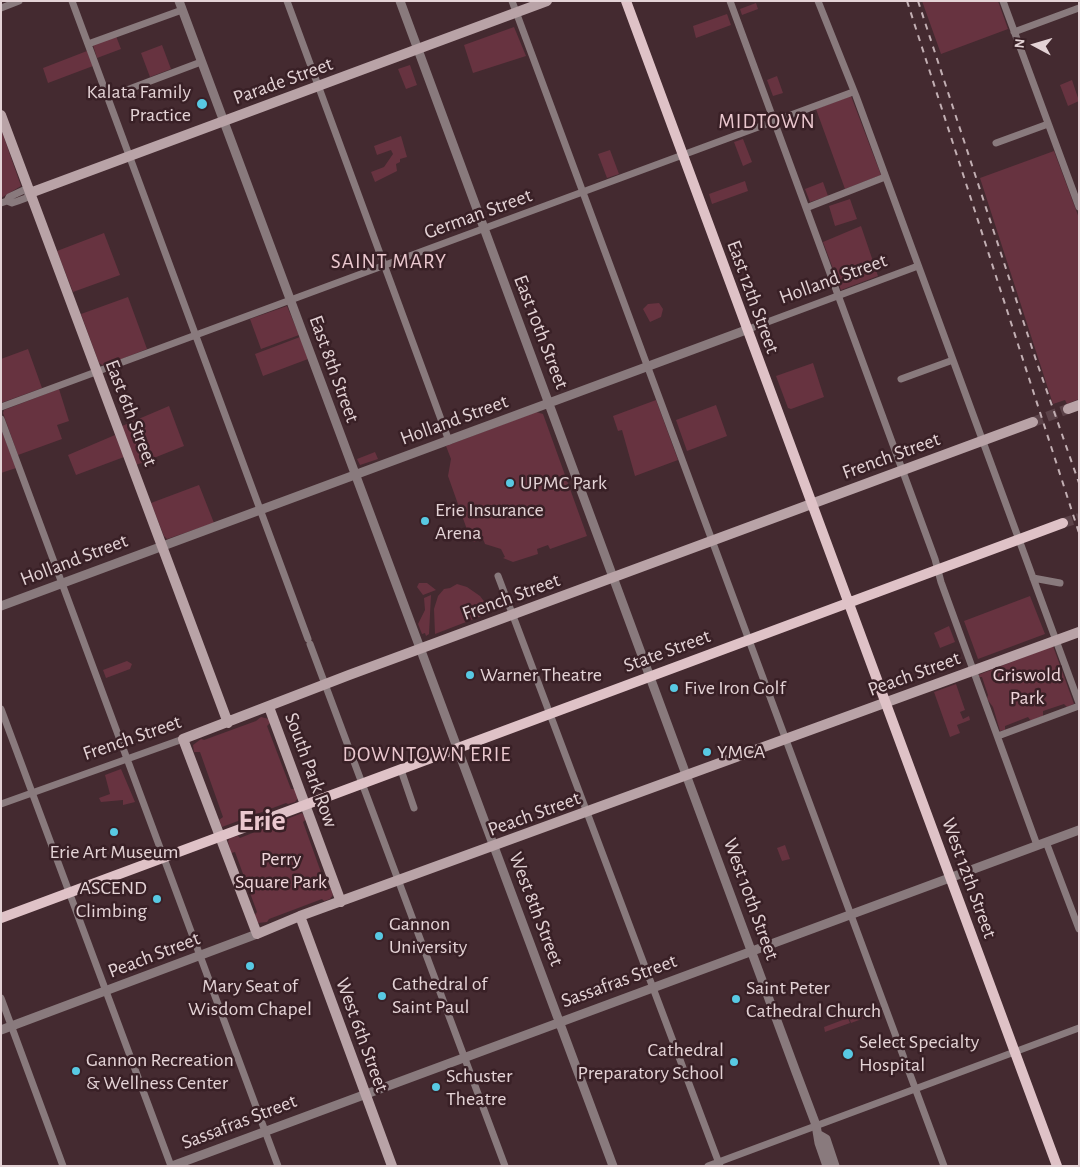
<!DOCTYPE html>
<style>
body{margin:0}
#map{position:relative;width:1080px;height:1167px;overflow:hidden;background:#442a30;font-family:"Alegreya Sans",sans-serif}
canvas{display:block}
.frame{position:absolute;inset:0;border:2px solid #e4d3d6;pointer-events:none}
.north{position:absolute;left:1010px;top:20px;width:50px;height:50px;-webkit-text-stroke:4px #392026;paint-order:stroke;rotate:276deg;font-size:14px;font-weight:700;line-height:20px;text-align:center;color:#e4d3d6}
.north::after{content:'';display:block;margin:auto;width:18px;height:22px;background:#e4d3d6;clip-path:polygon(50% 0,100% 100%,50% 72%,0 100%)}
</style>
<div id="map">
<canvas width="1080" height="1167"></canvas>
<div class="frame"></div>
<div class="north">N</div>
</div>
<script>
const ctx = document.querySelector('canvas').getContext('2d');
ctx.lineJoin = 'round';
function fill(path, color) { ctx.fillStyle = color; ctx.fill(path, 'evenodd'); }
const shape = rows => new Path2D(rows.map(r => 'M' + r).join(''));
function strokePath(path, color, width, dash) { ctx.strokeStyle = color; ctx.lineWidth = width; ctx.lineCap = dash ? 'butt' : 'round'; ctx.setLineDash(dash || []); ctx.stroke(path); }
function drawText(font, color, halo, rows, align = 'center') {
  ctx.font = font + ' "Alegreya Sans",sans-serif'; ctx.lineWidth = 5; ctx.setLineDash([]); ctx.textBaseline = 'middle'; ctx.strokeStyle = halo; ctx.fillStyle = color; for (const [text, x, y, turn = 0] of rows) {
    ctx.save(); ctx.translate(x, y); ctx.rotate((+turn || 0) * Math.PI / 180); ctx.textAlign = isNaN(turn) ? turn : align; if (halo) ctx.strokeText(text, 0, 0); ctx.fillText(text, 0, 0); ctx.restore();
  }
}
fill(shape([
 [922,1,998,1,1008,29,941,54],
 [756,3,758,9,742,15,740,9],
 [727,14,731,25,696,38,693,26],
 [514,27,526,56,473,73,464,45],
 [116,36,121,49,97,58,93,45],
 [162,45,171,69,150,77,141,53],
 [87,51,93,66,48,83,43,68],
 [410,65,417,85,406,89,398,69],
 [777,76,783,93,773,96,767,80],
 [1072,80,1079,101,1068,106,1060,85],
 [851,96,881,175,845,189,816,109],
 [1,129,21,186,1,198],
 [401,136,407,157,400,159,400,162,396,164,397,171,375,182,371,172,384,167,393,154,391,150,377,155,374,146],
 [743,139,752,162,743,166,734,142],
 [610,150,619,174,607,178,598,154],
 [1054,151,1079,218,1079,399,1067,404,1065,400,1053,404,980,178],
 [745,181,748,191,712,204,709,194],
 [823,182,828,196,810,202,805,189],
 [850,199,857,219,835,226,829,206],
 [861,226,878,276,841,290,823,242],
 [104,233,120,275,73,292,57,251],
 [128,297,147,349,104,366,99,363,81,314],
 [659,303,663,309,661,317,650,322,643,309,648,304],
 [287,306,299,335,261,349,250,319],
 [300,337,308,359,263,376,255,354],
 [28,349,42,388,1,403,1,359],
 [813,363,824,397,791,409,788,408,776,376],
 [59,389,69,421,57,425,62,439,18,455,3,413,4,410],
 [656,400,678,460,635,476,622,430,618,431,613,416],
 [716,405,727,436,687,451,676,420],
 [169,406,184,446,136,465,122,426],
 [536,412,543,414,587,536,550,549,548,545,537,549,538,554,513,562,503,558,505,557,501,549,485,544,483,539,474,542,472,537,470,538,448,476,451,459,446,446],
 [1,429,16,468,1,473],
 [115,435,124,457,76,475,68,455],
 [375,452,378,459,360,465,357,459],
 [199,485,214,523,167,539,164,536,151,503],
 [419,583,427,583,436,590,423,595,417,587],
 [457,584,467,587,480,596,492,612,435,634,434,609,438,596,444,589,450,588],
 [431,595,429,634,426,636,425,633,422,634,418,624,425,610,424,598],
 [1030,596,1045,634,978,659,964,621],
 [949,626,955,642,940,648,934,633],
 [1053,646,1074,704,1067,707,1064,704,1043,711,1043,716,1031,721,1028,717,1005,726,1005,730,1000,731,993,707,987,699,988,695,982,677,979,677,978,675],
 [127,661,132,664,130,669,106,678,103,670],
 [956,684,965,710,960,712,963,719,969,716,970,720,957,725,960,733,950,737,934,692],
 [261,717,269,719,270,723,267,726,291,789,295,789,298,798,295,802,288,804,286,803,222,827,219,820,223,817,200,752,194,752,193,745,201,739,204,740,256,721],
 [121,769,135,802,123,805,123,800,101,802,99,798,110,794,105,775],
 [302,813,306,819,303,822,327,889,331,889,333,895,330,899,324,901,322,899,269,919,267,922,258,923,254,916,257,912,235,852,231,853,228,841,230,838,238,836,240,838],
 [785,845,790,859,782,861,777,848],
 [866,1008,870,1016,851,1023,848,1015],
 [848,1018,850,1023,825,1032,824,1027]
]), '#673340');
strokePath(shape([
 [1033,422,1068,409]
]), '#5c4349', 10, [10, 5]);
strokePath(shape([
 [1063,523,1079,518]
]), '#5c4349', 10, [10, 5]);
strokePath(shape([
 [72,1,308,639],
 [287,1,449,441],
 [512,1,944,1166],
 [730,1,935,559,941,582,1037,845],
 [818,1,856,96,1079,703],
 [1003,1,1079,207],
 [1,8,19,1],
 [1014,32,1079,8],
 [88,44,182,10],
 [108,97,201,62],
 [996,143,1048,124],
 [1,203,7,201,9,197,24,190,30,193,26,198,18,201,12,203,7,201],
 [806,208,885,177],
 [746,330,918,266],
 [901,379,953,360],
 [1,407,853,92],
 [1,419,278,1166],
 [498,576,720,1166],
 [1033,578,1060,583],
 [310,644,505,1166],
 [1,709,171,1166],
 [998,736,1079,706],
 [401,770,414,808],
 [1,804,183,739],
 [1046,842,1079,929],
 [1,998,63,1166],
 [708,1166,1079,1028]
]), '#897a7d', 7);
strokePath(shape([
 [179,1,613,1166],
 [400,1,796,1072,816,1125,819,1143,827,1166],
 [1,606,746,330],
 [1,1030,257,934],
 [819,1135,826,1139,835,1166],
 [172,1166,1079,830]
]), '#897a7d', 9);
strokePath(shape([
 [1,115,228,723],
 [30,193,547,1],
 [1068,409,1079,405],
 [1033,422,349,675,183,739,257,934,300,916,1079,632],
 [269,707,341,902],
 [300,916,392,1166]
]), '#b9a3a7', 10);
strokePath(shape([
 [626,1,1057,1166],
 [1,918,1063,523]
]), '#dfc2c7', 10);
strokePath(shape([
 [907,1,1079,533],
 [918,1,1036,360,1079,483]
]), '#c2afb3', 2, [6, 6]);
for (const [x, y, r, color] of [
 [202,104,6,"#58c9e3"],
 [510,483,5,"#58c9e3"],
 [425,521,5,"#58c9e3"],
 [470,675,5,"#58c9e3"],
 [674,688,5,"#58c9e3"],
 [707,752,5,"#58c9e3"],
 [114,832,5,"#58c9e3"],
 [157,899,5,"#58c9e3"],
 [379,936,5,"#58c9e3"],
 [250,966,5,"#58c9e3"],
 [382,996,5,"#58c9e3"],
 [736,999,5,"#58c9e3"],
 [848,1054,6,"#58c9e3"],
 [734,1062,5,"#58c9e3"],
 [76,1071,5,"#58c9e3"],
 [436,1087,5,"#58c9e3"]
]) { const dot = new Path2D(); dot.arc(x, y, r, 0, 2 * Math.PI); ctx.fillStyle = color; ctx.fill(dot); strokePath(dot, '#392026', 2); }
drawText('20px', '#e4d3d6', '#392026', [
 ["Parade Street",283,81,-20],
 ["German Street",478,214,-20],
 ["Holland Street",833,279,-20],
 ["East 12th Street",753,297,70],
 ["East 10th Street",541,332,69],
 ["East 8th Street",334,369,70],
 ["East 6th Street",131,413,69],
 ["Holland Street",454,420,-20],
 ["French Street",891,456,-20],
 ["Holland Street",74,560,-21],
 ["French Street",511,597,-20],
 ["State Street",667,651,-20],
 ["Peach Street",914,674,-20],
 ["French Street",132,738,-19],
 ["South Park Row",311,770,70],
 ["Peach Street",534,814,-20],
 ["West 12th Street",969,878,70],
 ["West 10th Street",751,899,70],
 ["West 8th Street",536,909,69],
 ["Peach Street",154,955,-21],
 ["Sassafras Street",619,981,-20],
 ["West 6th Street",362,1035,70],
 ["Sassafras Street",239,1122,-21]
]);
drawText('20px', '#e4d3d6', '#392026', [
 ["Kalata Family",191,92,"right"],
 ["Practice",191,115,"right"],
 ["UPMC Park",520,483],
 ["Erie Insurance",435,510],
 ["Arena",435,533],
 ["Warner Theatre",480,675],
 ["Five Iron Golf",684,688],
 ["YMCA",717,752],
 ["Erie Art Museum",114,852,"center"],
 ["ASCEND",147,888,"right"],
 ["Climbing",147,911,"right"],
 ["Gannon",389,924],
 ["University",389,947],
 ["Cathedral of",392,984],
 ["Saint Paul",392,1007],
 ["Mary Seat of",250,986,"center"],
 ["Wisdom Chapel",250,1009,"center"],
 ["Saint Peter",746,988],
 ["Cathedral Church",746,1011],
 ["Select Specialty",859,1042],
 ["Hospital",859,1065],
 ["Cathedral",724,1050,"right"],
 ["Preparatory School",724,1073,"right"],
 ["Gannon Recreation",86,1060],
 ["& Wellness Center",86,1083],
 ["Schuster",446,1076],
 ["Theatre",446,1099]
], 'left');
drawText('20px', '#efd6db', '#392026', [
 ["Griswold",1027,675],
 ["Park",1027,698],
 ["Perry",281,859],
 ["Square Park",281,882]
]);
ctx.letterSpacing = '1px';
drawText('21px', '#ebc8cf', '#392026', [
 ["MIDTOWN",767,122],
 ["SAINT MARY",389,262],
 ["DOWNTOWN ERIE",427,755]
]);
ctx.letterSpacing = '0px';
drawText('bold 30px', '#ebc8cf', '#392026', [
 ["Erie",262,821]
]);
</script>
